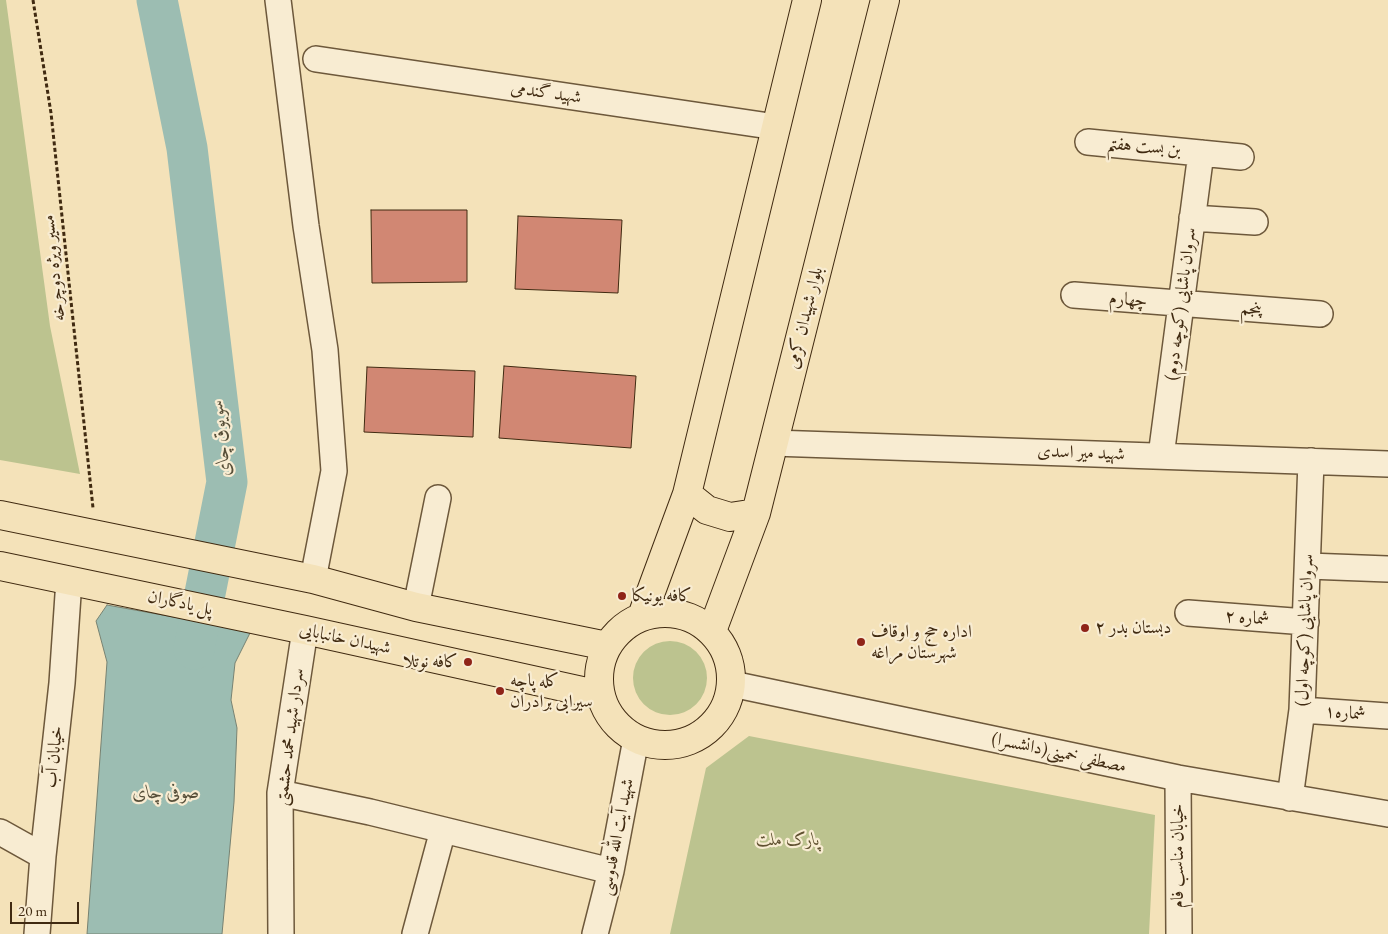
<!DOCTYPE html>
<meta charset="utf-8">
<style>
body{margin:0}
#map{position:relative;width:1388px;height:934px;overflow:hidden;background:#f4e2b9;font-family:"EB Garamond",serif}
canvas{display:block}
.scale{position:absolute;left:10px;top:902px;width:69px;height:22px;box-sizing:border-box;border:2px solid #402a11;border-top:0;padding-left:6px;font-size:15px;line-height:18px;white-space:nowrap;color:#402a11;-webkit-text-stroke:4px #f8ecd2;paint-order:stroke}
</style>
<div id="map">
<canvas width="1388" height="934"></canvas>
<div class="scale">20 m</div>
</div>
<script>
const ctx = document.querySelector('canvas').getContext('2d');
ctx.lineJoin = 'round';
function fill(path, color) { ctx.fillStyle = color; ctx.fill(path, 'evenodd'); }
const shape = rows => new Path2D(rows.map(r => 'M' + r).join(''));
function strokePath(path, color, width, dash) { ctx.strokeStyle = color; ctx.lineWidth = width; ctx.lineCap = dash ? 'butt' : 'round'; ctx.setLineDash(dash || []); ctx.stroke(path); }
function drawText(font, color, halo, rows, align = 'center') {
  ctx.font = font + ' "EB Garamond",Amiri,serif'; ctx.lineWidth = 4.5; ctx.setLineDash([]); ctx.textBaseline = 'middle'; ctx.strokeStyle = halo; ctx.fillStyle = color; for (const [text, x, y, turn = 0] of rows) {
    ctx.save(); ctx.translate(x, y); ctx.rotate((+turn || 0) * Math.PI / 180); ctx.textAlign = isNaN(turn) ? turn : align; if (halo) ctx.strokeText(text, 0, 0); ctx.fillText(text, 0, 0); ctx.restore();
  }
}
fill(shape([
 [0,0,6,0,50,326,80,474,0,460],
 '633 678a37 37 0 1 1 74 0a37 37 0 1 1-74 0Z',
 [749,736,1155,815,1149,934,670,934,706,768]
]), '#bcc38f');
const water = shape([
 [107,605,251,631,235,663,231,700,237,728,234,802,222,934,87,934,107,662,96,621,107,605]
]);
fill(water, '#9cbdb2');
strokePath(water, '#778272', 1);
strokePath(shape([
 [157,0,187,148,227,482,194,649]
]), '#9cbdb2', 41);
const building = shape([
 [371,210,467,210,467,282,372,283,371,210],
 [518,216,622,220,618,293,515,289,518,216],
 [504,366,636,376,631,448,499,438,504,366],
 [367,367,475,371,473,437,364,432,367,367]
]);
fill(building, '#d18773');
strokePath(building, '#402a11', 1);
const minor = shape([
 [278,0,306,226,325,350,334,471,313,579],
 [316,59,776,127],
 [1088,142,1241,157],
 [1192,218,1255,222],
 [1074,295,1320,314],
 [773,443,1388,464],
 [1161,456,1201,153],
 [1308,566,1388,569],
 [416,607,438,498],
 [1188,613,1306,622],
 [732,684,1178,778,1388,814],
 [1302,710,1388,716],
 [1178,778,1179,934],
 [280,793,370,812,611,871],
 [1290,798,1302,710,1311,461],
 [0,832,43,856],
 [37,934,43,856,62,683,69,580],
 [281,934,280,793,305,630],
 [415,934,443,830],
 [595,934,611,871,636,739]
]);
const major = shape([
 [687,494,707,510,730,517,756,513],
 [0,515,313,579,416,607,607,646],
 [0,566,305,630,600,695],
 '599 679a66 66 0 1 1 132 0a66 66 0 1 1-132 0Z',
 [642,616,687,494,807,0],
 [712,631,756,513,885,0]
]);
strokePath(minor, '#6d583b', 28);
strokePath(major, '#402a11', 30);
strokePath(shape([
 [33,0,51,113,93,508]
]), '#402a11', 3, [4, 2.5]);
strokePath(minor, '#f8ecd2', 25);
strokePath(major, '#f4e2b9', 28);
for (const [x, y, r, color] of [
 [622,596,5,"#8f2418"],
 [1085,628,5,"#8f2418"],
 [861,642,5,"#8f2418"],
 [468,662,5,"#8f2418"],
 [500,691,5,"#8f2418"]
]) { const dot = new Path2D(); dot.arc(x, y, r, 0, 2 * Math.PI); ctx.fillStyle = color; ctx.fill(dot); strokePath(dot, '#f8ecd2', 2); }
drawText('18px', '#402a11', '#f8ecd2', [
 ["شهید گندمی",546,93,8],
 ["بن بست هفتم",1144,147,5],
 ["مسیر ویژه دوچرخه",54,268,-96],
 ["چهارم",1128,300,5],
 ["سروان پاشایی (کوچه دوم)",1181,304,-83],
 ["پنجم",1251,309,4],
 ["بلوار شهیدان کرمی",805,318,-76],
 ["شهید میر اسدی",1081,453,2],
 ["پل یادگاران",180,603,12],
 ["شماره ۲",1247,618,4],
 ["سروان پاشایی (کوچه اول)",1305,630,-88],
 ["شهیدان خانبابایی",345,639,12],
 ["شماره۱",1345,713,4],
 ["سردار شهید محمد حشمتی",290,737,-83],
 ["(دانشسرا)مصطفی خمینی",1059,753,12],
 ["خیابان آب",54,757,-84],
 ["شهید آیت الله قدوسی",617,837,-79],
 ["خیابان مناسب فام",1178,856,-90]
]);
drawText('18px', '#402a11', '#f8ecd2', [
 ["کافه یونیکا",632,596],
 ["دبستان بدر ۲",1095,628],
 ["اداره حج و اوقاف",871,632],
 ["شهرستان مراغه",871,653],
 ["کافه نوتلا",458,662,"right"],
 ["کله پاچه",510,681],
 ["سیرابی برادران",510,702]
], 'left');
drawText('italic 18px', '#5f5030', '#f8ecd2', [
 ["پارک ملت",788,840]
]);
drawText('italic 19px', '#574f39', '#f8ecd2', [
 ["سویوق چای",221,438,-96],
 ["صوفی چای",166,793]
]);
</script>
